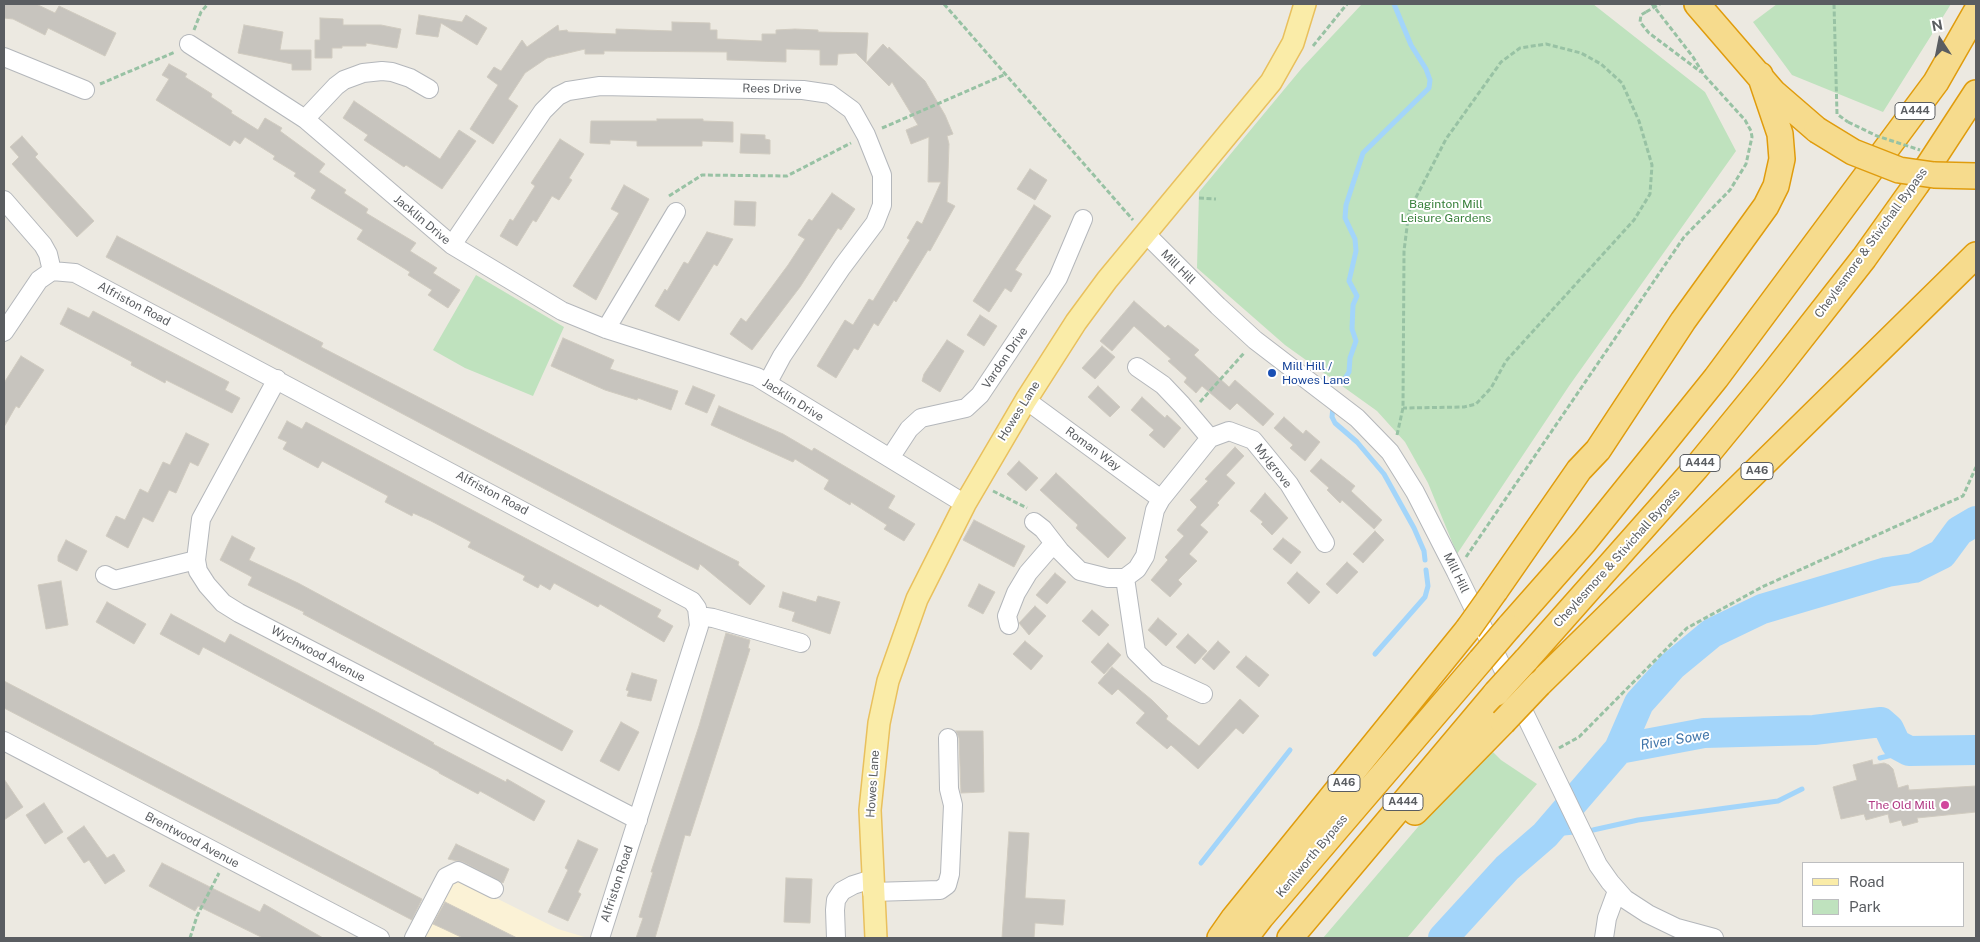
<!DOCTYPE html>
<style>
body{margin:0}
#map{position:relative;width:1980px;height:942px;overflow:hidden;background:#ece9e1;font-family:"Public Sans",sans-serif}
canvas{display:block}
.frame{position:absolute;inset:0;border:5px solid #5a5d61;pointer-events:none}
.legend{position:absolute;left:1802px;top:862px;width:162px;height:65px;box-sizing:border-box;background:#fff;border:1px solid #bdbec0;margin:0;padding:6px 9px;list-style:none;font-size:15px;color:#5a5d61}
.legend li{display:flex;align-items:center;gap:10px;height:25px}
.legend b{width:25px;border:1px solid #bdbec0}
.north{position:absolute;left:1915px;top:15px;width:50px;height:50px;-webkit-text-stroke:4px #fff;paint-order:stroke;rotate:349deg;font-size:14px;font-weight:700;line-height:20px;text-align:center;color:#5a5d61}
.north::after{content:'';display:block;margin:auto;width:18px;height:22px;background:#5a5d61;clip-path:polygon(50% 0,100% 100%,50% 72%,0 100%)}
</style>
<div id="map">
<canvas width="1980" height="942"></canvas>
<div class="frame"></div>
<ul class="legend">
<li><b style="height:6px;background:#faeca8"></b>Road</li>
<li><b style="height:14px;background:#bfe2be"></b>Park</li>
</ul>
<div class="north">N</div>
</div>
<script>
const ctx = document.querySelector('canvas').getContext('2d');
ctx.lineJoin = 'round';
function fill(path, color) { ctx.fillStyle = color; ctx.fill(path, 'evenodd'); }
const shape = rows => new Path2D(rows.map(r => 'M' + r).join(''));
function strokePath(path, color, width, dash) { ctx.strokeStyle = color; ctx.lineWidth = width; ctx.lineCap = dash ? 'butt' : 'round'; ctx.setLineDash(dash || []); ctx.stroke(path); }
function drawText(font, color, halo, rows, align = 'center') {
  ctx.font = font + ' "Public Sans",sans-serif'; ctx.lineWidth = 4; ctx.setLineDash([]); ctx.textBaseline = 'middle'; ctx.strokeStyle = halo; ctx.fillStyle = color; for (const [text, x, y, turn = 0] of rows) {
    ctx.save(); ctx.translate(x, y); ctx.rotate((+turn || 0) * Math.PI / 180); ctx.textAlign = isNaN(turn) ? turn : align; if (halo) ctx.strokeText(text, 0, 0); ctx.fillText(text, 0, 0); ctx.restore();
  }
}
fill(shape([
 [456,878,558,929,588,938,420,938,440,900]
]), '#fbf2d6');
fill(shape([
 [1362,4,1593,4,1705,92,1736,151,1569,386,1457,554,1428,483,1405,442,1377,411,1285,345,1197,268,1199,192,1302,68],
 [1777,4,1951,4,1883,112,1792,75,1753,22],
 [476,275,564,327,533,396,465,368,433,350],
 [1493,752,1501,760,1537,784,1407,938,1323,938,1453,786]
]), '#bfe2be');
strokePath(shape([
 [1342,383,1349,372,1350,358,1356,341,1352,329,1353,305,1357,296,1349,281,1356,251,1355,239,1345,218,1346,205,1363,153,1429,88,1430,80,1426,69,1411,45,1394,4],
 [1333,407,1332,417,1335,423,1357,442,1384,474,1414,528,1424,551,1425,560],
 [1375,654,1425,597,1428,586,1426,570],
 [1880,758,1909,751],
 [1545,835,1593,830,1638,820,1778,801,1802,789],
 [1201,863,1290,750]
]), '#a3d5fa', 5);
strokePath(shape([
 [1619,749,1639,703,1672,666,1712,633,1762,609,1887,572,1914,568,1942,554,1959,531,1976,521],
 [1443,938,1507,868,1545,835,1619,749,1704,733,1814,730,1881,722,1889,729,1896,744,1909,751,1976,750]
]), '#a3d5fa', 30);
const building = shape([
 [4,4,36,4,55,13,59,6,116,33,105,56,48,28,45,35,13,19,4,18,4,4],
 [419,15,462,22,466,15,487,28,477,45,441,23,438,37,416,34,419,15],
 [320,18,343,19,343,25,381,25,401,29,397,48,366,43,366,46,342,46,342,48,332,48,332,58,315,58,315,40,320,40,320,18],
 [672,22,710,23,710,30,717,30,717,39,762,41,762,34,776,34,776,30,795,29,818,30,818,32,868,33,866,63,883,44,888,49,889,47,925,81,945,115,953,134,947,136,949,144,947,202,955,206,930,251,928,250,896,302,894,300,878,326,874,323,858,350,854,348,836,378,817,366,845,320,853,325,869,299,873,301,910,240,907,238,917,221,922,224,941,182,928,182,929,137,911,144,906,130,918,125,892,82,889,86,856,53,838,54,837,65,820,65,820,50,786,49,786,62,727,60,727,52,604,51,604,54,585,54,585,49,547,58,525,73,508,99,518,106,493,144,470,129,498,85,487,77,494,67,501,71,522,40,527,47,558,25,559,31,567,30,568,32,616,34,616,29,672,31,672,22],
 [244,25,283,32,280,50,311,50,311,70,292,70,292,64,238,53,244,25],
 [169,64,187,74,185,77,212,94,211,97,232,111,231,113,258,130,265,118,282,128,280,131,325,164,319,172,346,190,344,193,368,209,366,213,416,243,410,251,437,268,433,273,460,290,448,308,428,295,432,290,408,275,410,272,357,239,363,230,311,198,316,190,294,176,296,173,273,159,275,156,245,137,240,144,234,140,230,146,156,100,169,79,162,75,169,64],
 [354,101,440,159,459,130,476,141,442,189,406,165,404,167,364,140,368,135,343,118,354,101],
 [657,119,703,119,703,121,733,122,733,142,702,141,702,146,637,146,637,141,610,140,610,144,590,143,591,121,657,121,657,119],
 [741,134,765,135,765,139,770,140,770,154,740,153,741,134],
 [22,136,38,154,35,157,94,221,77,237,12,164,19,157,10,147,22,136],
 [560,139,584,154,569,178,572,180,559,200,552,196,536,222,533,220,517,246,500,236,510,219,513,221,535,186,531,183,560,139],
 [1030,169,1047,180,1035,200,1017,189,1030,169],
 [624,185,649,199,596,300,573,286,619,213,611,209,624,185],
 [832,193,855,209,841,230,838,228,800,287,752,350,730,334,741,318,746,322,788,265,805,239,798,235,809,219,812,221,832,193],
 [735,201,756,202,755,226,734,225,735,201],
 [1034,205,1051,216,1015,270,1022,274,1011,292,1005,288,989,312,973,301,1034,205],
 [707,232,733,239,717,266,714,264,679,321,655,306,665,289,667,291,684,262,688,264,707,232],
 [117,236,323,343,321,347,739,562,738,565,765,586,750,605,700,564,698,570,679,560,106,257,117,236],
 [1134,301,1165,328,1168,325,1199,350,1194,355,1229,387,1235,380,1274,414,1263,426,1237,403,1230,410,1202,386,1196,393,1184,382,1187,378,1168,361,1171,359,1134,326,1112,351,1100,341,1134,301],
 [68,308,89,318,93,311,229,382,225,390,240,398,232,413,166,380,165,383,131,365,132,362,60,324,68,308],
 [980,315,997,326,984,346,967,335,980,315],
 [563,338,614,360,610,369,678,391,671,410,638,398,637,400,605,390,551,366,563,338],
 [947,340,964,351,940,392,922,381,924,374,947,340],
 [1102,346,1115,357,1095,379,1082,368,1102,346],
 [21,356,44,370,19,408,16,406,4,427,4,383,21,356],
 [693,386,715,395,707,413,685,404,693,386],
 [1098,386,1120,407,1110,417,1088,397,1098,386],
 [1142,397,1165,418,1167,415,1181,428,1164,448,1149,435,1154,430,1131,410,1142,397],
 [719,406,783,434,812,451,814,448,895,496,888,508,915,524,904,541,884,529,887,525,851,502,850,505,824,489,829,480,795,459,793,462,711,425,719,406],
 [1284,417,1303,434,1306,430,1320,442,1305,461,1290,448,1293,445,1274,428,1284,417],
 [287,421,302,429,306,422,661,610,657,617,673,626,664,642,600,604,598,607,554,583,550,590,540,584,538,588,523,580,525,576,468,547,471,542,431,521,413,513,412,516,385,502,388,496,322,461,318,468,283,449,287,442,278,438,287,421],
 [186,433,209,444,198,466,190,462,176,493,169,490,153,522,143,517,128,548,106,536,116,516,125,520,140,489,148,493,163,462,170,465,186,433],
 [1235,447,1244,456,1226,475,1235,483,1217,503,1219,505,1200,525,1208,532,1189,554,1197,561,1178,580,1182,584,1170,597,1151,580,1168,560,1165,557,1184,536,1177,530,1197,507,1190,500,1208,481,1205,479,1235,447],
 [1321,459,1355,486,1351,491,1382,520,1374,529,1342,500,1340,503,1327,490,1329,488,1310,471,1321,459],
 [1019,461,1038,478,1026,491,1007,474,1019,461],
 [1056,473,1126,538,1108,558,1076,528,1078,525,1040,490,1056,473],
 [1265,493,1288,518,1272,535,1261,524,1263,522,1250,511,1265,493],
 [974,520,1025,546,1014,567,963,540,974,520],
 [1375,531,1384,540,1363,563,1353,554,1375,531],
 [232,536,255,548,249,560,298,583,573,731,562,751,303,614,304,612,248,585,252,577,220,560,232,536],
 [1283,538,1301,552,1291,564,1273,549,1283,538],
 [66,540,87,551,77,571,58,561,58,556,66,540],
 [1347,562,1358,572,1337,594,1326,584,1347,562],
 [1297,572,1320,592,1309,604,1287,583,1297,572],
 [1055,573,1066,582,1047,604,1036,595,1055,573],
 [61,581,68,625,46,629,38,585,61,581],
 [979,584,995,592,983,614,968,606,979,584],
 [783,592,816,602,818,596,840,602,830,634,792,621,795,612,779,607,783,592],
 [107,602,146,624,134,644,96,622,107,602],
 [1035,606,1046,616,1029,635,1019,623,1035,606],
 [1092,610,1109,625,1099,636,1082,621,1092,610],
 [171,614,225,643,230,634,379,713,434,743,433,744,506,782,507,779,545,801,534,821,480,791,478,794,439,773,439,772,203,647,199,655,160,634,171,614],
 [1158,618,1177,634,1166,646,1148,630,1158,618],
 [726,633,750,640,748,648,750,649,690,836,685,835,655,938,636,938,643,918,639,917,653,872,651,872,699,726,726,633],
 [1188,634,1207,651,1195,664,1176,647,1188,634],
 [1025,641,1043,656,1031,670,1013,654,1025,641],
 [1218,641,1230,652,1214,670,1202,659,1218,641],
 [1108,643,1121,655,1104,674,1091,662,1108,643],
 [1246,656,1269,675,1259,687,1236,667,1246,656],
 [1112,667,1152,700,1168,716,1166,719,1199,746,1240,699,1259,716,1243,734,1236,728,1198,769,1171,745,1167,749,1136,723,1145,713,1118,689,1112,695,1098,683,1112,667],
 [632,673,657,680,651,701,627,696,629,691,626,690,632,673],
 [4,681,422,899,412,920,4,708,4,681],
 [621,722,639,732,619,771,600,761,621,722],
 [956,731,983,731,984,792,961,793,959,738,956,731],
 [1872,760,1873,765,1884,763,1889,765,1893,769,1898,788,1908,785,1909,790,1976,786,1976,812,1917,818,1918,822,1903,826,1901,820,1890,823,1888,814,1866,820,1864,814,1841,819,1833,787,1857,780,1853,765,1872,760],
 [4,779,23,807,4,820,4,779],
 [44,803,63,832,45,844,26,815,44,803],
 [84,826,107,858,114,854,125,871,105,884,89,860,84,863,67,838,84,826],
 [1009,832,1029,833,1025,898,1065,900,1063,925,1035,923,1034,938,1002,938,1009,832],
 [578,840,598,849,578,892,581,894,568,921,548,912,568,870,565,868,578,840],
 [456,844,509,869,503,883,463,862,448,859,456,844],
 [162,863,260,912,264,904,323,938,263,938,198,906,195,911,149,886,162,863],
 [786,878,812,879,810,923,784,922,786,878],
 [445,902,517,938,463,938,444,929,433,924,445,902]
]);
fill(building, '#c7c4be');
strokePath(building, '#d0cbc0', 1);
const minor = shape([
 [189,44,305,119,452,245,562,311,606,329,757,377,965,504],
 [4,57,85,90],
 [305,119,336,86,344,80,363,73,382,71,392,72,410,78,429,89],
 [4,200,43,245,48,254,52,271],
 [1145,233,1218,306,1255,340,1357,418,1390,452,1415,492,1456,572,1598,865,1610,882,1625,899,1648,914,1677,928,1714,938],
 [452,245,543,111,558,96,568,91,600,86,803,90,830,94,852,110,866,135,882,175,882,205,875,223,842,267,782,356,768,382],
 [606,329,676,212],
 [4,332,39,280,52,271,75,273,692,601,697,608,699,626,600,938],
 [1137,367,1163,385,1182,405,1210,438,1229,431,1253,440,1289,484,1325,543],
 [277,379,201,519,196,560,198,571,207,585,223,603,239,613,638,820],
 [1026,400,1161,499],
 [890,458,909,429,921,418,966,408,980,395,1058,278,1083,219],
 [1034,522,1043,529,1060,551,1080,571,1108,578,1125,578,1137,569,1145,556,1155,510,1161,499,1210,438],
 [105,575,115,580,196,560],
 [1125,578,1136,652,1157,673,1203,694],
 [699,616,713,618,801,643],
 [1009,625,1007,616,1016,593,1028,573,1054,543],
 [4,741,380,938],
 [872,892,940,890,947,885,950,874,953,805,949,789,948,738],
 [414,938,446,877,458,871,494,889],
 [836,938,835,910,836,900,842,891,853,885,872,879],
 [1604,938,1607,918,1617,891]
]);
const major = shape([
 [876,938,870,810,879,723,888,681,917,599,965,504,1026,400,1076,322,1107,280,1271,82,1293,43,1305,4]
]);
const highway = shape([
 [1697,4,1773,92,1817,130],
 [1495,591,1579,470,1598,450,1683,321,1766,206,1776,186,1782,159,1780,134,1760,75],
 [1509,627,1584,542,1716,378,1936,82,1976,12],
 [1526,660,1696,468,1773,374,1864,258,1916,185,1976,93],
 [1539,684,1976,255],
 [1415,812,1503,722],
 [1220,938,1234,918,1468,629],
 [1245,938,1261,917,1481,660],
 [1290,938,1496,693]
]);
strokePath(minor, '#b4b7bb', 20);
strokePath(major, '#e9c05d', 24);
strokePath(highway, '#e09c0d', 28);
strokePath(shape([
 [944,4,1133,220],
 [1834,4,1837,114,1848,122],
 [1646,12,1641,15,1640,22,1649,33,1701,72],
 [194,30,201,12,208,4],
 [1313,46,1347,4],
 [100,84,175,52],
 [882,128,1006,74],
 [669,196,702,175,787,176,851,143],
 [1199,198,1216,199],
 [1200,402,1244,353],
 [1397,435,1403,408,1404,251,1409,211,1446,139,1501,62,1520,48,1546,44,1581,53,1601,64,1622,83,1639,121,1652,165,1650,194,1634,220,1506,361,1491,388,1476,404,1464,407,1403,408],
 [993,491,1027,508],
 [1466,557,1684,237,1730,190,1746,164,1752,137,1751,131,1745,120,1704,75,1693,57,1652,4],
 [1559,748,1579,737,1687,628,1762,587,1963,496,1976,467],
 [190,938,197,916,219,873]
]), '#98c2a4', 3, [5, 2.5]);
strokePath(minor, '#fff', 18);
strokePath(major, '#faeca8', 21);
strokePath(highway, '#f6db8d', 25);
const highwayBridge = shape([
 [1817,130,1853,152,1899,170,1934,175,1976,176],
 [1468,629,1495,591],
 [1481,660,1509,627],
 [1496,693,1526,660],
 [1503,722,1539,684]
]);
strokePath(highwayBridge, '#e09c0d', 28, []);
strokePath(shape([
 [1646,12,1660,4],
 [1848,122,1877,136,1920,150]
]), '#98c2a4', 3, [5, 2.5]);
strokePath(highwayBridge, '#f6db8d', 25);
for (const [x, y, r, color] of [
 [1272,373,5,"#1a4fb4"],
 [1945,805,5,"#d1479c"]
]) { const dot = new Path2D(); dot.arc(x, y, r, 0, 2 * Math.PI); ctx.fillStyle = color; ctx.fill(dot); strokePath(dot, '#fff', 2); }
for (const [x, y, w] of [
 [1915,111,40],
 [1700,463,40],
 [1757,471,32],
 [1344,783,32],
 [1403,802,40]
]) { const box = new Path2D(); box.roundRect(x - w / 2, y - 8.5, w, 17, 4); ctx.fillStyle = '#fff'; ctx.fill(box); strokePath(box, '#5a5d61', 1); }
drawText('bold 11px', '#5a5d61', null, [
 ["A444",1915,111],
 ["A444",1700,463],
 ["A46",1757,471],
 ["A46",1344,783],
 ["A444",1403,802]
]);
drawText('12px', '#5a5d61', '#fff', [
 ["Rees Drive",772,89,1],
 ["Jacklin Drive",422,220,40],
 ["Cheylesmore & Stivichall Bypass",1871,243,-54],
 ["Mill Hill",1178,267,45],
 ["Alfriston Road",134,304,28],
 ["Vardon Drive",1005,358,-56],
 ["Jacklin Drive",793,400,32],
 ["Howes Lane",1019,411,-58],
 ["Roman Way",1093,449,36],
 ["Mylgrove",1273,466,52],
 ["Alfriston Road",492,493,28],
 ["Cheylesmore & Stivichall Bypass",1617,558,-48],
 ["Mill Hill",1456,573,64],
 ["Wychwood Avenue",318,654,28],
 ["Howes Lane",873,784,-86],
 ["Brentwood Avenue",192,840,28],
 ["Kenilworth Bypass",1312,856,-50],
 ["Alfriston Road",617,884,-72]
]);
drawText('12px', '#39813c', '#fff', [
 ["Baginton Mill",1446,204],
 ["Leisure Gardens",1446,218]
]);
drawText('12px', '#164399', '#fff', [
 ["Mill Hill /",1282,366],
 ["Howes Lane",1282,380]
], 'left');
drawText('12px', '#b23c85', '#fff', [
 ["The Old Mill",1935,805]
], 'right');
drawText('italic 14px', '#4276aa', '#fff', [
 ["River Sowe",1675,740,-9]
]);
</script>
